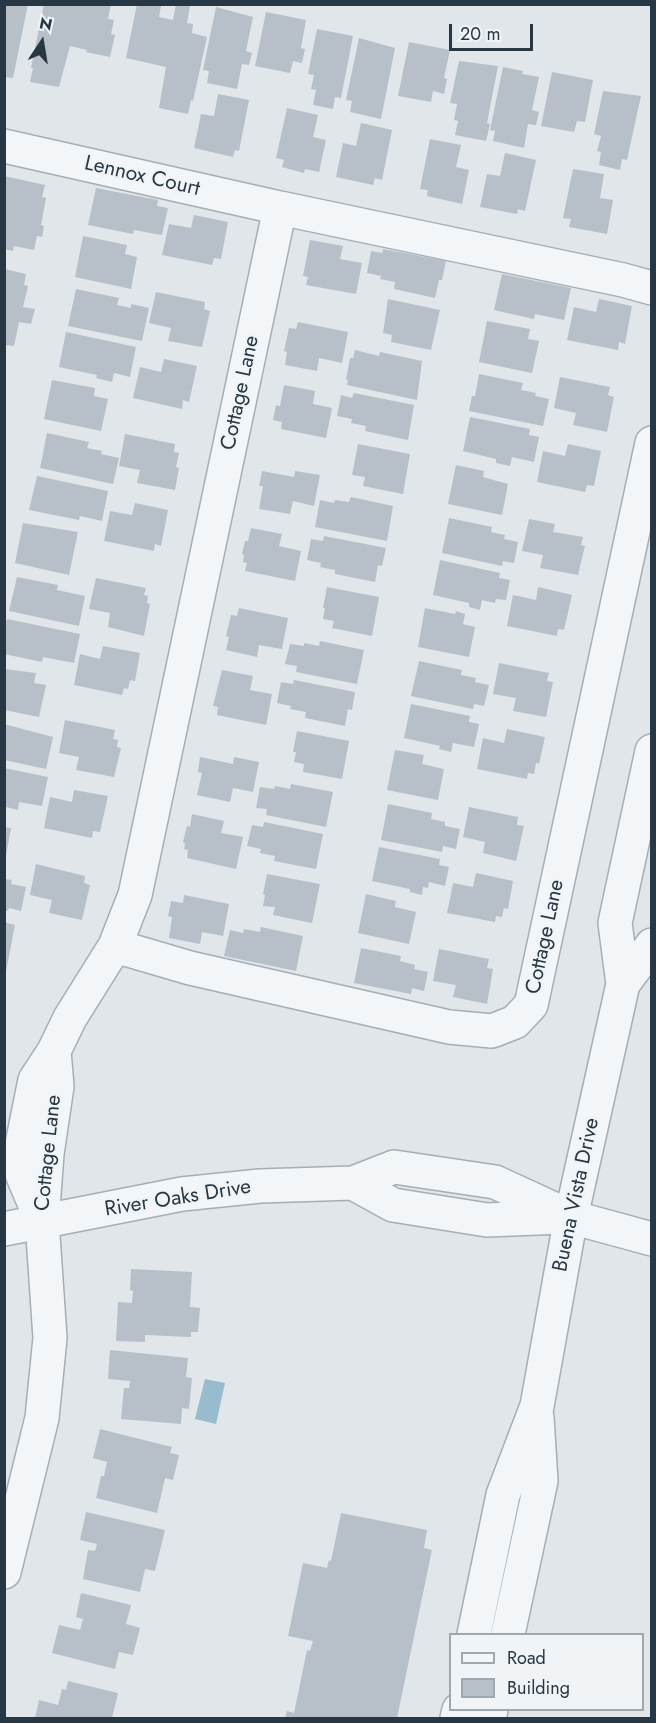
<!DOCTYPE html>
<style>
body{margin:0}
#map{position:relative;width:656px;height:1723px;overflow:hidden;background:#e0e6ea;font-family:Jost,sans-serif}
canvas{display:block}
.frame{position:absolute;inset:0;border:6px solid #273743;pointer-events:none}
.legend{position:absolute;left:449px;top:1633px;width:195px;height:78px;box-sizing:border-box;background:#f0f4f7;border:2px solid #a0a8af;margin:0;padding:8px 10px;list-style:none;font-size:18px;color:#273743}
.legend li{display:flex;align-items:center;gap:12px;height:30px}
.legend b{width:30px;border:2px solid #a0a8af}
.north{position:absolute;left:12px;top:12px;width:60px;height:60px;-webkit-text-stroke:4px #f0f4f7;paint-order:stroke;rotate:12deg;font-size:16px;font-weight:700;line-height:24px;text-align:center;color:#273743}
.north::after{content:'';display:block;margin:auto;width:21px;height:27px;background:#273743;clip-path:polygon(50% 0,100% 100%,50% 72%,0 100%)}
.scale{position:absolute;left:449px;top:24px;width:84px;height:27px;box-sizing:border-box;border:3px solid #273743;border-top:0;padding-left:8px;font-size:18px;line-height:21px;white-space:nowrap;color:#273743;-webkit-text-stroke:4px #f0f4f7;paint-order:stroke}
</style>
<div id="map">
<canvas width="656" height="1723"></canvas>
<div class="frame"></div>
<ul class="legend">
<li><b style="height:8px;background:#f3f6f8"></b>Road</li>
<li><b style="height:16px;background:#b7c0c8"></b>Building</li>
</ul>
<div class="north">N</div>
<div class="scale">20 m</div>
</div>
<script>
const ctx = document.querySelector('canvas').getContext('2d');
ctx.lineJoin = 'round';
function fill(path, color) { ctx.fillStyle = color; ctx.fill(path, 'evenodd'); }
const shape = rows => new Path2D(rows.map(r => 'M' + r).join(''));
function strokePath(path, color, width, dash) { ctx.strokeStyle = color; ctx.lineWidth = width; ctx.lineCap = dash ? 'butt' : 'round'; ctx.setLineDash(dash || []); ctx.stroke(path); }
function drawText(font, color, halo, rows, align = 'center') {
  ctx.font = font + ' Jost,sans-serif'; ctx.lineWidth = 5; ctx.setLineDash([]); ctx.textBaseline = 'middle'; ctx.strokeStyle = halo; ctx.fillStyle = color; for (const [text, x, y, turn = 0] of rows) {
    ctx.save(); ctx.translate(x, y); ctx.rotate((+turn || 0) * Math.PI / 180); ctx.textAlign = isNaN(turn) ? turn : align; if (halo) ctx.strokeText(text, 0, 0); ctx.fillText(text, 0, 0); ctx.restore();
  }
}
fill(shape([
 [205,1379,225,1383,216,1424,195,1419]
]), '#98bccd');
fill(shape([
 [4,4,28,4,13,78,4,77],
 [44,4,111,4,108,19,114,20,111,34,115,35,110,57,86,52,87,50,70,46,59,87,30,82,33,68,31,68],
 [137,4,161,6,159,17,173,20,176,4,190,6,187,23,193,24,192,33,207,37,193,101,191,100,188,114,159,108,166,67,126,58],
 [216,7,253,17,246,51,252,53,249,65,242,64,237,89,207,83,209,71,203,70],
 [266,12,306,20,301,48,305,49,302,63,293,61,290,73,255,66],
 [317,29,353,36,341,98,335,97,333,109,313,105,316,90,311,89,314,75,308,74],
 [359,38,395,48,381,119,350,112,352,101,346,100],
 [409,42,450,50,444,78,447,79,444,94,433,91,431,102,398,96],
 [459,61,498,66,487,123,490,124,486,141,455,135,458,121,454,120,457,104,450,103],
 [503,67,523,71,522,74,539,77,532,110,539,112,536,125,528,124,524,148,493,141,495,131,490,130],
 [552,72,593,80,585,122,577,121,574,132,541,126],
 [603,91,641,96,627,160,622,159,620,170,599,165,601,152,597,151,601,136,594,134],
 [218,94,249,100,239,151,235,150,233,157,194,148,201,114,214,116],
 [287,108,318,115,313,137,326,140,319,172,305,169,304,173,282,167,284,160,276,158],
 [361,123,392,130,382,180,375,178,373,185,336,177,343,143,356,146],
 [430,139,461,145,456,167,469,170,462,204,427,196,428,190,420,189],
 [505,153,536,160,525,211,518,209,517,214,480,207,487,174,500,176],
 [573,169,604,174,600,198,613,200,607,234,569,227,571,219,563,218],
 [4,176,45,185,42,197,46,198,41,225,44,226,42,237,37,236,34,250,14,246,13,251,4,249],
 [96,188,158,200,157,206,168,208,162,235,134,230,133,234,88,225],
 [194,215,228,222,221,259,214,258,212,265,162,255,169,224,191,228],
 [83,236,127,245,125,254,137,257,131,289,75,277],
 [310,240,343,246,340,259,362,263,356,294,306,285,308,277,303,276],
 [383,249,446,261,442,280,439,280,435,298,394,289,395,282,380,279,381,276,367,273,371,251,382,253],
 [5,269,26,274,24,285,28,286,23,307,35,309,31,324,19,322,14,346,5,345],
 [502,274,571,288,564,320,535,314,534,319,494,310],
 [76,289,119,298,117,305,131,308,131,304,149,308,142,341,68,326],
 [156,292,205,302,204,309,210,311,202,347,168,341,171,328,149,323],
 [388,299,440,310,431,350,391,342,392,335,383,333],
 [599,299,632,306,625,344,619,342,618,350,567,340,574,307,596,312],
 [487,321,530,329,528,339,539,341,532,373,479,362],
 [298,322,348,332,342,363,319,358,317,371,285,365,287,352,284,351,289,328,296,329],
 [66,332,136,347,130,377,114,373,112,382,96,378,97,375,59,367],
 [355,350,379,356,380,352,422,361,417,400,347,385,348,380,346,379,350,358,353,358],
 [164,359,197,366,189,402,183,400,182,409,133,398,140,367,161,372],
 [479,374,523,383,521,390,536,393,535,396,549,399,543,426,469,411,472,396,475,396],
 [560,377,610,387,608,395,614,397,607,432,573,425,576,413,554,408],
 [52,380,95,388,94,396,108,399,101,431,44,419],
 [284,385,315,391,313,404,332,408,326,438,281,429,282,422,273,420,276,405,280,406],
 [354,393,414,405,408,440,365,431,366,426,351,423,352,419,337,416,341,395,352,398],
 [470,417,530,429,529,435,539,437,534,462,512,457,510,466,496,463,496,459,463,451],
 [47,433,89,442,87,448,102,451,101,454,119,458,113,484,40,468],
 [125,434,175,444,174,452,179,453,176,467,179,468,175,490,137,483,140,470,119,466],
 [358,444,410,454,403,494,363,486,365,477,352,475],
 [568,444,601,451,594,486,587,485,585,492,537,482,543,451,565,456],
 [456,465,484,471,483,477,508,484,502,515,448,504],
 [262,471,294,477,295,471,320,475,314,506,293,501,290,514,259,509,263,486,259,486],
 [37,476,108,491,102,521,80,516,79,520,29,510],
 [351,497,393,506,387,541,315,527,320,500,334,503,335,500,349,502],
 [135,503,168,510,161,546,155,544,154,551,104,541,110,511,132,515],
 [449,518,492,527,491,532,505,535,504,539,518,542,514,563,503,561,502,566,442,553],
 [529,519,555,524,553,532,583,537,581,545,585,546,578,575,540,568,543,555,522,551],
 [23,523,78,532,69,575,15,563],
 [251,528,282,534,279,546,301,551,295,581,245,571,247,563,243,562,244,555,242,554,245,541,248,541],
 [324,536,386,548,382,566,378,565,375,582,335,574,335,570,320,567,321,563,307,560,311,539,323,541],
 [440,560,500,573,499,578,510,580,506,600,496,599,495,603,482,600,480,610,469,607,469,603,433,595],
 [17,577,58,585,57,590,85,596,79,626,9,611],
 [96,578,146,588,144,595,148,596,147,603,150,604,144,636,108,627,110,613,89,609],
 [327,587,379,597,372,636,332,628,334,621,323,619,325,608,323,608],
 [538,587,572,595,564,630,558,629,557,636,507,626,513,595,536,600],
 [239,608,288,618,282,649,259,645,257,657,226,650,229,637,226,636,231,615,237,616],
 [425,608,455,614,456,611,465,614,463,624,475,627,469,657,418,647],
 [7,619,80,634,74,663,43,657,42,662,4,654,4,629],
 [320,641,364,650,357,684,296,672,297,666,285,664,290,644,304,646,304,643,319,646],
 [103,646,140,653,135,681,130,680,128,689,124,688,122,695,74,685,80,654,100,659],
 [419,661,462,670,461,675,476,678,475,682,489,685,484,706,474,704,473,709,411,696],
 [499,663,549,673,547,681,553,682,546,717,513,711,516,698,493,694],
 [4,669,36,673,34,683,46,685,39,717,4,710],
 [222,670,253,676,250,690,272,694,266,725,217,715,218,707,213,706],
 [294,680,355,692,352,710,348,709,345,726,305,718,306,712,290,709,291,706,277,703,281,682,293,684],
 [411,704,470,716,469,722,479,724,474,747,453,743,451,752,439,749,440,746,404,738],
 [65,720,115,730,113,739,118,740,117,747,121,748,114,777,76,770,79,757,59,753],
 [4,724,53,737,46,769,4,760],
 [507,729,545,737,539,764,536,763,534,774,528,773,527,779,477,769,483,738,504,743],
 [297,731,349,741,342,779,303,772,304,764,294,762,296,752,293,752],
 [395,750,424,755,422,764,444,769,438,800,387,790],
 [200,757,233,764,234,757,259,762,253,792,233,788,230,802,197,795,202,773,198,772],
 [4,768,48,777,42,806,19,802,18,810,6,807],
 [291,784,333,792,326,827,266,815,267,809,256,808,260,787,274,789,275,786,290,789],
 [74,790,108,796,100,832,93,831,92,838,44,828,50,797,72,802],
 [388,804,432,813,431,819,445,822,445,826,460,829,456,849,443,846,442,852,381,840],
 [469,807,518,817,517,825,524,826,516,861,483,853,485,842,463,837],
 [192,814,224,821,221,833,243,837,236,869,187,858,188,850,184,849,185,843,183,842,187,826,190,827],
 [264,822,323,834,316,869,274,861,275,856,260,853,261,849,247,846,252,825,263,827],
 [4,827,11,828,6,856,4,856],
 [379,847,440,859,439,865,449,867,445,886,429,882,428,888,423,887,422,895,410,892,410,889,372,881],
 [36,864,85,876,84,883,90,885,82,920,49,913,52,900,30,895],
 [476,873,513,881,508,909,504,908,502,917,496,916,495,922,447,913,453,883,473,887],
 [267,874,320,884,312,923,273,915,275,907,263,906,265,895,263,894],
 [4,879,12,880,11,884,26,887,21,911,9,908,8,911,4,910],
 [366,894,396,901,395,907,416,912,409,944,358,933],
 [184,895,229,904,223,936,202,932,200,944,169,938,172,917,168,916,171,901,183,903],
 [4,922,15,925,6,972,4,972],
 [261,927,303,936,296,971,224,956,230,930,243,933,244,929,260,932],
 [361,948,401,956,400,961,415,965,414,969,428,972,424,991,412,988,411,994,354,983],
 [439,949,489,959,487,968,493,969,487,1004,453,997,456,985,433,981],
 [131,1269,192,1272,190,1307,200,1308,198,1332,191,1332,191,1337,145,1335,145,1342,116,1341,118,1302,132,1303,133,1291,130,1290],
 [110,1350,188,1358,186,1377,192,1378,189,1409,182,1408,181,1424,121,1419,124,1388,129,1388,130,1381,108,1379],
 [100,1429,172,1447,170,1453,179,1455,173,1480,165,1478,157,1513,96,1498,101,1476,104,1476,107,1462,93,1458],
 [86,1512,165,1530,155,1571,145,1569,140,1592,83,1579,88,1550,95,1551,97,1544,80,1540],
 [341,1513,427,1530,424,1548,432,1550,397,1718,285,1718,287,1711,294,1713,307,1650,310,1651,313,1641,288,1636,303,1563,327,1568,329,1560,331,1561],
 [81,1593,131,1605,126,1624,140,1628,133,1655,119,1652,115,1669,52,1653,59,1625,80,1630,83,1619,76,1617],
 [68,1681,118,1693,112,1718,35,1718,39,1700,58,1705,62,1689,66,1690]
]), '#b7c0c8');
const minor = shape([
 [4,146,280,208],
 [115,946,190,968,449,1027,492,1031,515,1022,531,1005,652,443],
 [623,984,652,945],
 [54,1051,70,1018,115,946,135,895,280,208,623,280,652,288],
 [353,1183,393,1205,487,1220,563,1217],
 [4,1229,182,1194,260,1186,353,1183,394,1167,495,1182,571,1217,652,1239],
 [4,1572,42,1418,50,1338,42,1221,47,1154,57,1086,54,1051,35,1080,20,1154,22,1174,42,1221],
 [474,1634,503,1495,537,1406,571,1217,623,984,615,923,652,751],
 [508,1634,541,1481,537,1417],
 [457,1718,459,1710],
 [489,1718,491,1710]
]);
strokePath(minor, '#a5aeb5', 36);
strokePath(minor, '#f3f6f8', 33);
drawText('21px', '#273743', '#f0f4f7', [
 ["Lennox Court",142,177,13],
 ["Cottage Lane",241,393,-78],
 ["Cottage Lane",546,937,-78],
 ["Cottage Lane",49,1153,-84],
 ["Buena Vista Drive",577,1195,-78],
 ["River Oaks Drive",178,1199,-9]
]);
</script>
